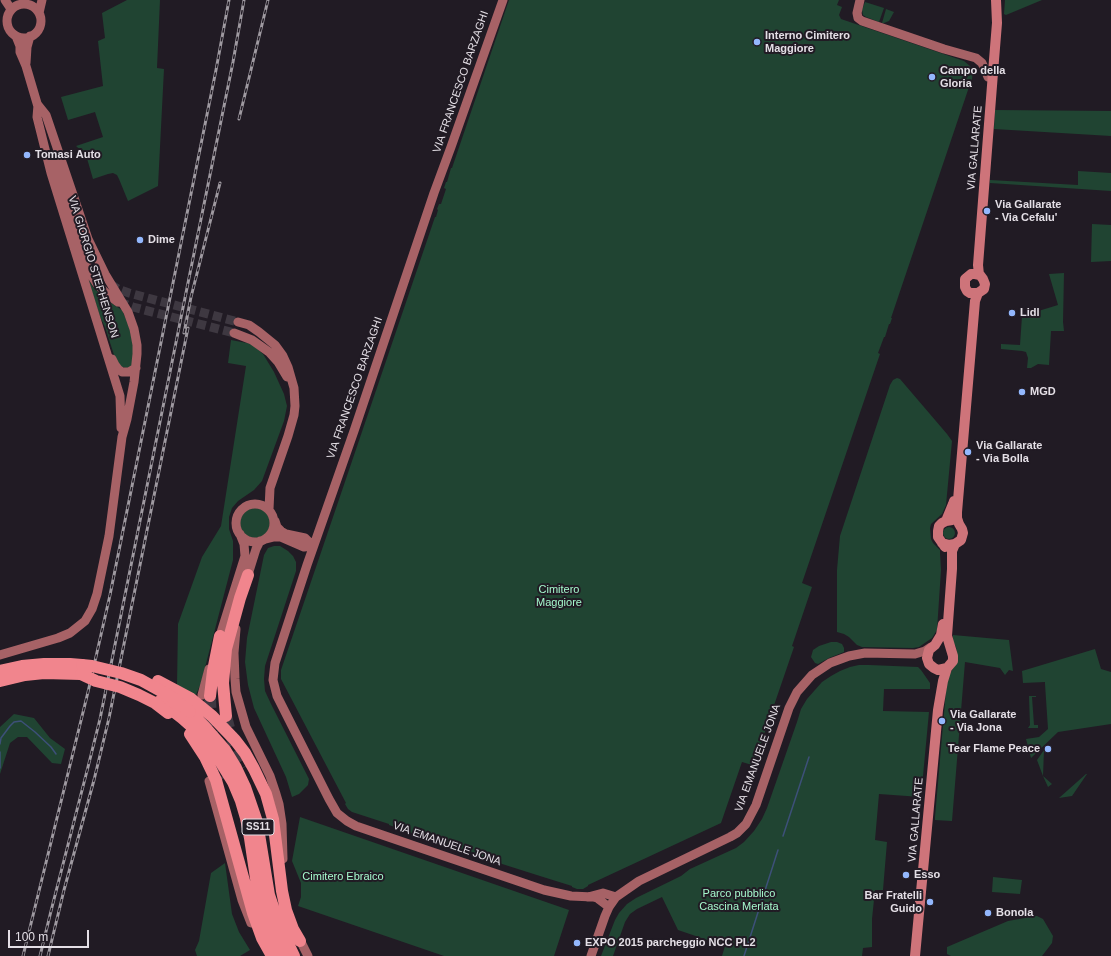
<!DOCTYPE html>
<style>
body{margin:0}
#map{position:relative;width:1111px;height:956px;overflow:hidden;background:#211b24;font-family:Helvetica,sans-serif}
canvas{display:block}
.scale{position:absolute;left:8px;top:930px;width:81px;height:18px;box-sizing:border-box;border:2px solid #e4dfe6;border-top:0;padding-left:5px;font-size:12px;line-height:14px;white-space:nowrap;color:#e4dfe6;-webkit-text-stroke:3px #211b24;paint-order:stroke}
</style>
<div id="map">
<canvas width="1111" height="956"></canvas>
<div class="scale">100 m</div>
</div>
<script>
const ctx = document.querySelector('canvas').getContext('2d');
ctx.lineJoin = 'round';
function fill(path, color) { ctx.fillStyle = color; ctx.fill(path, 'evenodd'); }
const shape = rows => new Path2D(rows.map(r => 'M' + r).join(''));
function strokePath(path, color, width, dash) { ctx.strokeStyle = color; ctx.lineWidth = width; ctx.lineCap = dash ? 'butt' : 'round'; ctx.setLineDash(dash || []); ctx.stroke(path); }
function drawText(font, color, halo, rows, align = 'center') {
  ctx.font = font + ' Helvetica,sans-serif'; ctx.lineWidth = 4; ctx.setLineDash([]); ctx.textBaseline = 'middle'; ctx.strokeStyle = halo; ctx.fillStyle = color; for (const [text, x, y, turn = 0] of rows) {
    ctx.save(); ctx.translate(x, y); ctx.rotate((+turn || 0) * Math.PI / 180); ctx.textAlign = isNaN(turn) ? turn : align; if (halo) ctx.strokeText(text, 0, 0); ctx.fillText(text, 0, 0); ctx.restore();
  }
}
fill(shape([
 [127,0,160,0,157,68,164,69,158,186,128,201,119,179,117,175,113,173,108,174,93,179,86,155,76,146,103,137,95,112,68,120,61,97,103,86,98,41,105,38,102,13],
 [509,0,839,0,837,5,842,7,839,15,841,19,964,61,970,66,973,71,972,79,969,87,891,318,892,318,890,324,889,324,885,337,884,337,878,353,880,354,802,583,812,587,792,646,794,647,758,752,757,752,752,765,742,762,721,823,588,885,588,886,583,889,577,889,572,887,572,886,540,876,499,863,493,861,493,860,477,856,474,853,431,840,389,825,389,824,352,812,348,809,345,804,346,803,281,679,281,670,435,217,436,217,438,210,437,209,439,204,441,204,446,189,444,188,446,182,447,182,451,168,452,168],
 [1005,0,1042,0,1006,15,1004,14],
 [865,2,884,8,879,22,866,17,863,15,862,10],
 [886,9,894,12,889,21,884,23,882,23],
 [995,110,1111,111,1111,136,994,129],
 [1078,171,1111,173,1111,191,990,183,990,180,1078,185],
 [1092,224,1111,225,1111,261,1091,262],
 [1064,273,1063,322,1064,331,1051,331,1049,365,1038,364,1031,368,1027,368,1028,358,1026,352,1022,351,1001,349,1001,344,1020,345,1022,316,1058,305,1049,274],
 [88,279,93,287,105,299,122,310,129,326,133,344,133,365,128,368,121,367,116,361,105,327,100,317],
 [231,340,252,344,263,354,274,372,284,394,287,406,284,421,262,481,254,490,238,501,232,508,229,517,229,529,233,541,233,560,201,683,195,697,177,686,178,624,202,557,221,526,246,366,228,363],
 [897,378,900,379,947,434,952,441,946,505,942,514,931,524,930,528,931,539,933,543,940,550,940,553,941,570,937,630,932,638,919,647,913,648,862,647,857,645,849,637,844,634,837,632,837,570,840,536,890,385,893,380],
 '240 523a15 15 0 1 1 30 0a15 15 0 1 1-30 0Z',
 '943 533a6 6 0 1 1 12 0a6 6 0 1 1-12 0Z',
 [274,546,280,546,288,551,293,556,296,562,296,571,265,666,264,679,265,691,271,704,309,779,308,785,299,794,292,797,286,777,254,708,248,685,245,662,247,638,264,555,268,548],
 [953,635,1009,640,1013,671,1009,670,1005,675,1000,668,965,662,952,821,935,820,935,817,947,679,955,665,957,654,956,647,953,641],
 [831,642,837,642,842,644,844,648,844,652,829,658,818,664,815,663,811,657,813,650,819,646],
 [1095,649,1101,669,1111,672,1111,724,1058,732,1031,758,1026,739,1039,737,1048,729,1045,684,1045,682,1023,683,1022,671],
 [859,665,869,665,918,667,921,670,930,683,930,689,884,689,883,711,929,712,921,797,879,794,875,840,887,842,883,890,875,890,872,919,872,947,863,948,862,956,722,956,725,946,678,930,662,897,637,909,630,914,625,922,613,956,601,956,615,920,619,913,627,904,636,898,681,876,690,869,725,853,736,848,744,842,754,831,762,819,767,808,797,722,801,709,807,699,822,682,831,676,840,671,850,667],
 [1029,696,1036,696,1036,697,1032,697,1034,725,1038,725,1038,728,1028,728,1030,725],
 [14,714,34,718,50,738,65,749,61,764,52,763,27,737,18,737,10,743,0,774,0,727],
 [1044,750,1043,776,1052,784,1048,787,1043,776,1037,760],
 [1086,774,1087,774,1072,796,1059,798],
 [300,817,569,910,554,956,444,956,298,906,301,897,301,883,292,861],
 [225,863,232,914,239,932,250,950,240,956,197,956,195,950,199,941,211,873],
 [993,877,1022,880,1020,894,992,892],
 [1028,916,1037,916,1043,919,1053,936,1052,943,1042,956,951,956,947,954,947,947,1008,921,1025,918]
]), '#204432');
strokePath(shape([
 [0,744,1,738,10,726,14,722,21,721,35,732,51,747,56,754],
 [0,752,0,768],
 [783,836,809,757],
 [744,956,778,850]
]), '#3d5079', 1.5);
strokePath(shape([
 [110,284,118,289,129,293,238,322],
 [119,302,133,307,234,333]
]), '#3e3841', 9, [9, 4.5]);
strokePath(shape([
 [210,696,211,727,213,741],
 [226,716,231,736,239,756,245,767],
 [217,759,222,779]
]), '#3e3841', 12, [12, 6]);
strokePath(shape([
 [5,0,11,9],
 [503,0,451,147,434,193,354,431,307,565,275,663,273,680,277,696,329,799,337,813,347,821,356,826,544,890,571,896,593,897,597,898,609,907],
 [860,0,857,13,858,18,862,21,944,49,976,58,982,63,988,77],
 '7 21a17 17 0 1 1 34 0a17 17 0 1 1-34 0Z',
 [39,13,42,0],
 [16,36,20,46,20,52,26,66,39,110],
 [26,63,27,47,30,36],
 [38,105,37,117,51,173,120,396,121,428],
 [55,161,87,265,93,278,97,284,107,294,118,302],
 [238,322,249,325,259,332,275,345,283,356,288,367,294,388,295,406,294,415,288,436,270,488,269,509],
 [234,333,252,340,269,352,278,362,287,377],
 [112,359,115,365,118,369,122,372,129,372,136,368],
 '236 523a19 19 0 1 1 38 0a19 19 0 1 1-38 0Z',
 [275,521,277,527,281,531,286,534,305,538,313,546],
 [266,539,274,537,281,537,304,547,313,546],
 [246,581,256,549,260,541],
 [236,629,234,653,235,679,236,692,246,727,270,776,276,794,279,804,282,824,283,859],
 [218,642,245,556,244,544,240,534],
 [0,655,58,638,70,633,85,621,92,609,97,594,109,536,122,437,127,419,134,382,137,354,137,345,134,329,128,312,105,274,88,239,46,115,38,105],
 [202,695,209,669],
 [209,781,242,900,251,923],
 [588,897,603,893,616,897],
 [298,936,308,956],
 [591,956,605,916,609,907,616,897,639,881,730,837,737,833,746,824,756,805,789,708,797,692,812,675,830,663,849,656,865,653,915,654,925,651,931,647]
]), '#a76266', 9);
strokePath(shape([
 [979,275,978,265,994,60,997,23,996,0],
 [946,521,953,504,954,501],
 [942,543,949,545,955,544,961,540,963,533,962,529,959,524,957,518,957,512,975,301,978,293,984,289,985,284,983,279,980,275,975,274,971,274,965,279,965,287,967,291,970,293,978,293],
 [945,547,938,537,938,531,939,526,942,523,946,521,952,520],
 [943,624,941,635,935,645,929,650,927,658,929,664,934,668,938,670,947,668],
 [915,956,938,710,943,681,947,668,953,661,953,656,947,636,952,569,952,551,955,544]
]), '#ce747a', 10);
strokePath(shape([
 [0,671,22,666,44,664,70,664,82,665],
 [0,681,25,675,44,673,81,674],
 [158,681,190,698,212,716,235,740,245,753,254,769,266,794,273,819,282,891,286,910,293,929,300,941],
 [210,696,213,671,220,636],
 [160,701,182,718,199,733,217,756,233,782,241,801,246,818,250,838,257,885,261,902,270,930,283,956],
 [190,712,204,726,225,750,236,768,245,787,257,822,269,895,278,922,294,956],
 [226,716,223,683,226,649,240,598,248,575],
 [190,734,205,757,216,780,253,913,262,938,272,956]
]), '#f1858d', 12);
const rail = shape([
 [239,119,268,0],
 [184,333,191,297,220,183],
 [23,956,88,692,110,595,216,70,229,0],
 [40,956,51,911,88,767,100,719,189,278,233,62,244,0],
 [48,956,64,890,94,780,109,718,188,328]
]);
strokePath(rail, '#9f9aa1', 3);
strokePath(rail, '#211b24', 1.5, [4.5]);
strokePath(shape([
 [82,665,92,666,121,673,141,680,170,696,190,712],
 [81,674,96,681,120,687,139,695,155,703,168,713]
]), '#f1858d', 12);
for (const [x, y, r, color] of [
 [757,42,4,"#93b7fd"],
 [932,77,4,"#93b7fd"],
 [27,155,4,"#93b7fd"],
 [987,211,4,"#93b7fd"],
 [140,240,4,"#93b7fd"],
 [1012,313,4,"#93b7fd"],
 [1022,392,4,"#93b7fd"],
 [968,452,4,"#93b7fd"],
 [942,721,4,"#93b7fd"],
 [1048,749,4,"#93b7fd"],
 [906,875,4,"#93b7fd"],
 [930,902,4,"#93b7fd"],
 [988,913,4,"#93b7fd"],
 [577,943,4,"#93b7fd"]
]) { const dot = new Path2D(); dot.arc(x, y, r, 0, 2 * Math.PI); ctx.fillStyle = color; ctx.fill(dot); strokePath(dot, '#211b24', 1.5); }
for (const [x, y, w] of [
 [258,827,32]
]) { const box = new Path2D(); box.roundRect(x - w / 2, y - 8, w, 16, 3); ctx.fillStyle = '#211b24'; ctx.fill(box); strokePath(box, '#e4dfe6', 1); }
drawText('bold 10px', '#e4dfe6', null, [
 ["SS11",258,827]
]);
drawText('bold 11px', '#e4dfe6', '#211b24', [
 ["Interno Cimitero",765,36],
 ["Maggiore",765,49],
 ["Campo della",940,71],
 ["Gloria",940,84],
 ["Tomasi Auto",35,155],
 ["Via Gallarate",995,205],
 ["- Via Cefalu'",995,218],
 ["Dime",148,240],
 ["Lidl",1020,313],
 ["MGD",1030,392],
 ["Via Gallarate",976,446],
 ["- Via Bolla",976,459],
 ["Via Gallarate",950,715],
 ["- Via Jona",950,728],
 ["Tear Flame Peace",1040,749,"right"],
 ["Esso",914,875],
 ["Bar Fratelli",922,896,"right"],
 ["Guido",922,909,"right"],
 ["Bonola",996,913],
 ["EXPO 2015 parcheggio NCC PL2",585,943]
], 'left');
drawText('11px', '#e4dfe6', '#211b24', [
 ["VIA FRANCESCO BARZAGHI",461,82,-71],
 ["VIA GALLARATE",975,148,-85],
 ["VIA GIORGIO STEPHENSON",93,267,73],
 ["VIA FRANCESCO BARZAGHI",355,388,-71],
 ["VIA EMANUELE JONA",758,758,-70],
 ["VIA GALLARATE",916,820,-85],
 ["VIA EMANUELE JONA",447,844,19]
]);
drawText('11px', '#a5f9cd', '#211b24', [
 ["Cimitero",559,590],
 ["Maggiore",559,603],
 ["Cimitero Ebraico",343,877],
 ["Parco pubblico",739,894],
 ["Cascina Merlata",739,907]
]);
</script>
